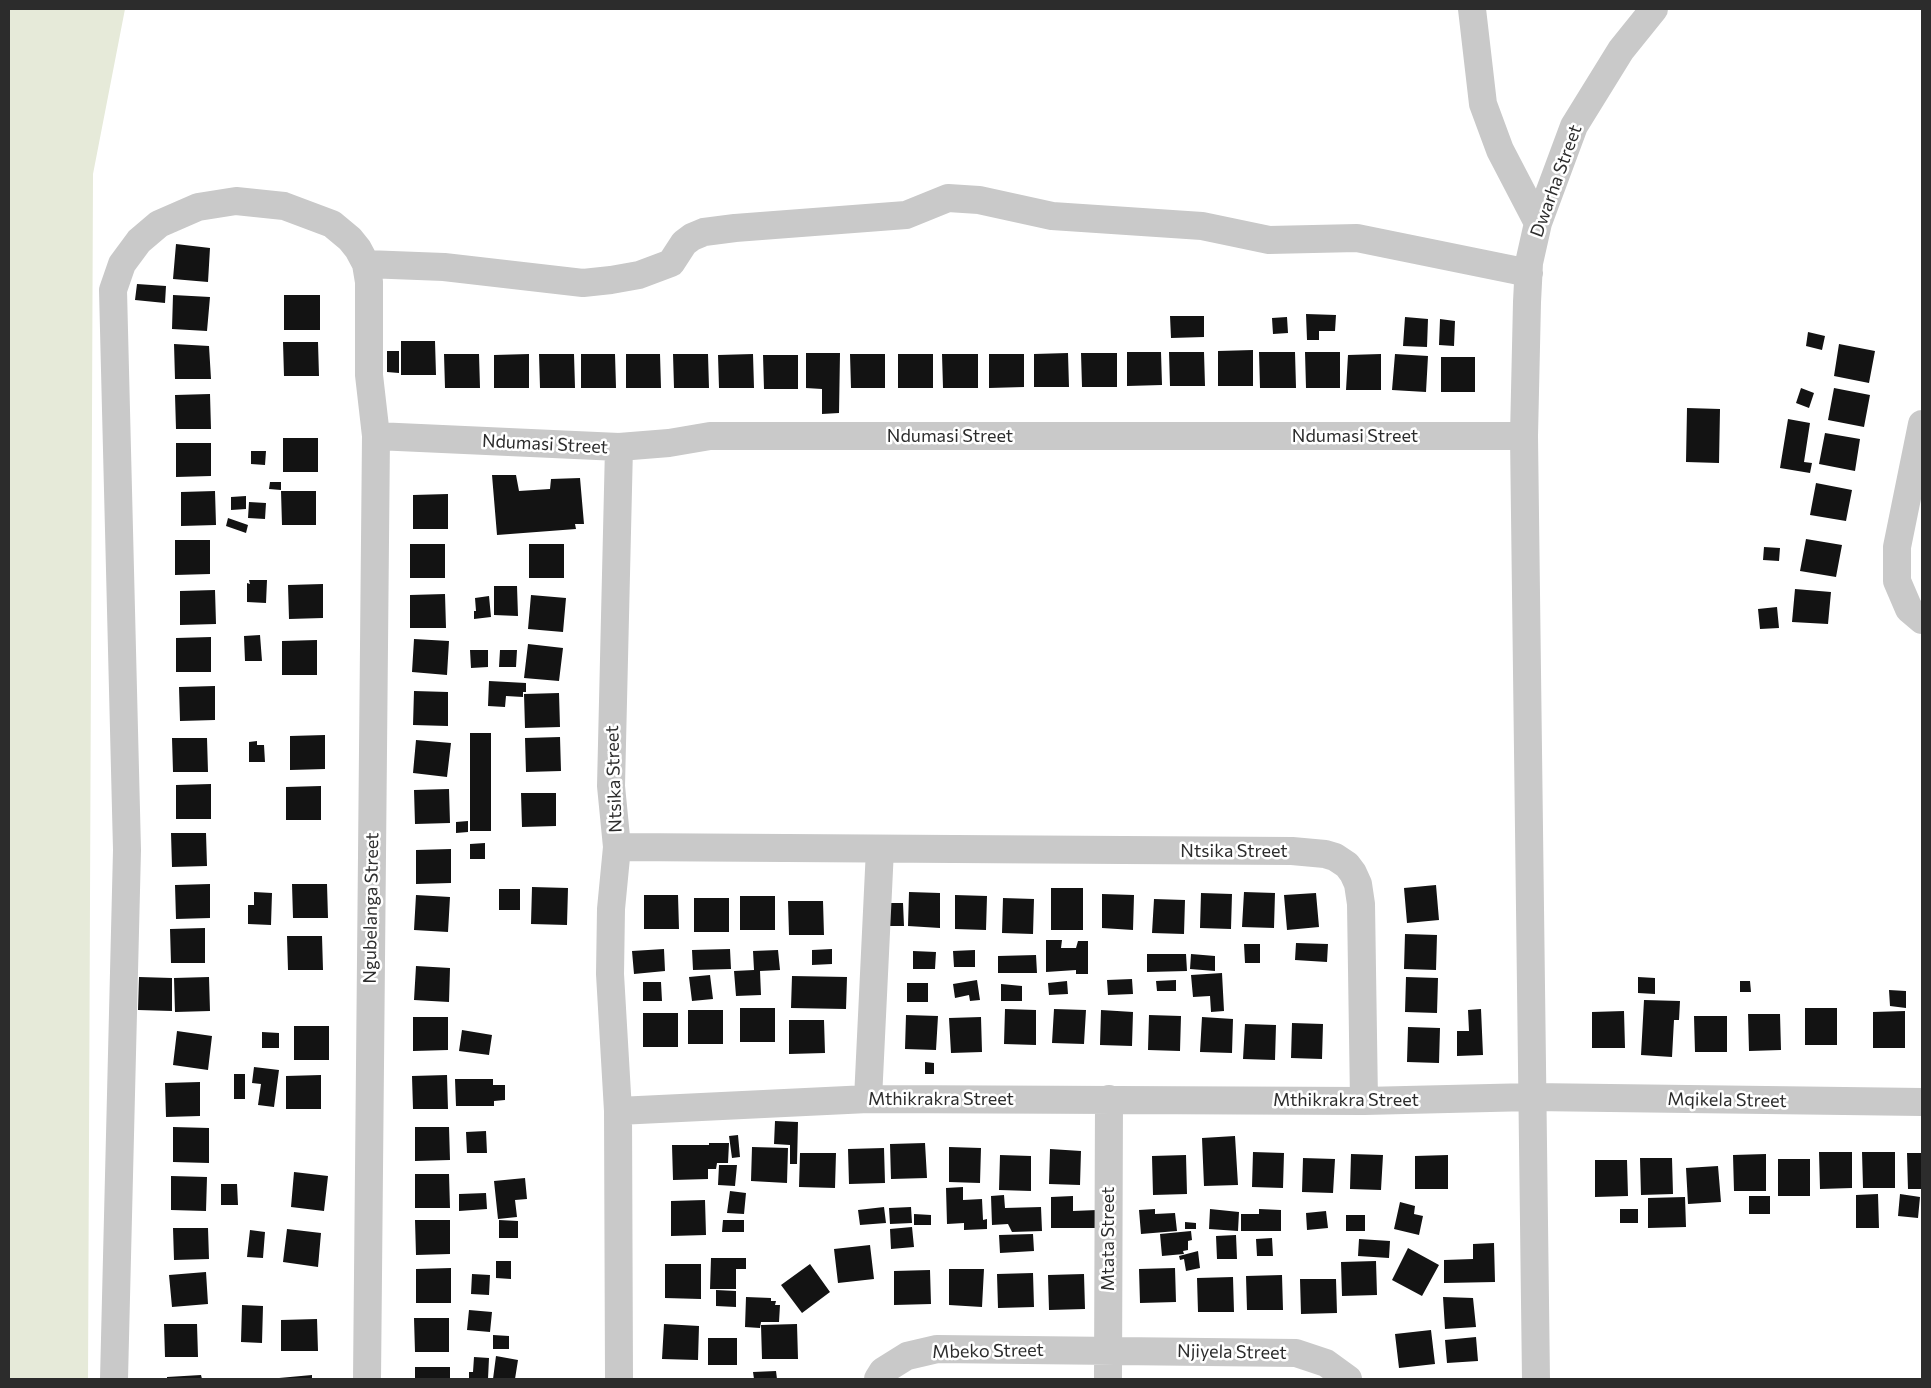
<!DOCTYPE html>
<style>
body{margin:0}
#map{position:relative;width:1931px;height:1388px;overflow:hidden;background:#fff;font-family:Commissioner,sans-serif}
canvas{display:block}
.frame{position:absolute;inset:0;border:10px solid #2c2c2c;pointer-events:none}
</style>
<div id="map">
<canvas width="1931" height="1388"></canvas>
<div class="frame"></div>
</div>
<script>
const ctx = document.querySelector('canvas').getContext('2d');
ctx.lineJoin = 'round';
function fill(path, color) { ctx.fillStyle = color; ctx.fill(path, 'evenodd'); }
const shape = rows => new Path2D(rows.map(r => 'M' + r).join(''));
function strokePath(path, color, width, dash) { ctx.strokeStyle = color; ctx.lineWidth = width; ctx.lineCap = dash ? 'butt' : 'round'; ctx.setLineDash(dash || []); ctx.stroke(path); }
function drawText(font, color, halo, rows, align = 'center') {
  ctx.font = font + ' Commissioner,sans-serif'; ctx.lineWidth = 5; ctx.setLineDash([]); ctx.textBaseline = 'middle'; ctx.strokeStyle = halo; ctx.fillStyle = color; for (const [text, x, y, turn = 0] of rows) {
    ctx.save(); ctx.translate(x, y); ctx.rotate((+turn || 0) * Math.PI / 180); ctx.textAlign = isNaN(turn) ? turn : align; if (halo) ctx.strokeText(text, 0, 0); ctx.fillText(text, 0, 0); ctx.restore();
  }
}
fill(shape([
 [9,9,125,9,93,174,88,1379,9,1379]
]), '#e6ead9');
fill(shape([
 [176,244,210,248,208,282,173,279],
 [137,284,166,286,165,303,135,300],
 [173,295,210,297,207,331,172,329],
 [284,295,320,295,320,330,284,330],
 [1306,314,1336,315,1335,331,1319,331,1319,340,1307,340],
 [1170,316,1204,316,1204,337,1171,338],
 [1287,317,1288,333,1273,334,1272,318],
 [1405,317,1428,319,1427,347,1403,346],
 [1440,319,1455,321,1454,346,1439,345],
 [1808,332,1825,336,1822,350,1806,346],
 [401,341,435,341,436,375,401,375],
 [283,342,318,342,319,376,284,376],
 [174,344,209,346,211,379,175,379],
 [1839,344,1875,351,1869,383,1834,376],
 [1253,350,1253,386,1218,386,1218,351],
 [387,351,399,351,399,373,387,372],
 [1127,352,1161,352,1162,385,1127,386],
 [1169,352,1204,352,1205,386,1170,386],
 [1259,352,1295,352,1296,388,1260,388],
 [1305,352,1340,352,1340,388,1306,388],
 [806,353,840,353,839,413,822,414,822,389,806,388],
 [1068,353,1069,387,1034,387,1034,354],
 [1081,353,1117,353,1117,387,1082,387],
 [444,354,479,354,480,388,445,388],
 [529,354,529,388,494,388,494,355],
 [539,354,574,354,575,388,540,388],
 [581,354,615,354,616,388,581,388],
 [626,354,660,354,661,388,626,388],
 [673,354,708,354,709,388,674,388],
 [753,354,754,388,719,388,718,355],
 [850,354,885,354,885,388,851,388],
 [898,354,933,354,933,388,898,388],
 [942,354,978,354,978,388,943,388],
 [989,354,1024,354,1024,387,989,388],
 [1381,354,1381,390,1346,390,1348,355],
 [1395,354,1428,356,1426,392,1392,390],
 [763,355,798,355,798,389,764,389],
 [1441,357,1475,357,1475,392,1441,392],
 [1801,388,1814,393,1809,408,1796,403],
 [1834,388,1870,395,1864,427,1828,420],
 [210,394,211,429,176,429,175,395],
 [1687,408,1720,409,1719,463,1686,462],
 [1788,419,1810,423,1804,462,1812,463,1810,473,1780,468],
 [1825,433,1860,439,1855,471,1819,464],
 [283,438,318,438,318,472,283,472],
 [176,443,211,443,211,476,176,477],
 [251,451,266,451,265,465,251,464],
 [492,475,516,475,519,491,550,489,551,479,580,478,584,524,575,524,576,529,497,535],
 [270,482,281,482,281,490,269,489],
 [1816,483,1852,490,1846,521,1810,515],
 [215,491,216,525,181,526,181,492],
 [281,491,316,491,316,525,282,525],
 [448,494,448,529,413,529,413,495],
 [246,496,246,509,231,510,231,497],
 [249,502,266,503,265,519,248,518],
 [228,518,248,525,246,533,226,526],
 [1806,539,1842,545,1836,577,1800,571],
 [175,540,210,540,210,574,175,575],
 [410,544,445,544,445,578,410,578],
 [529,544,564,544,564,578,529,578],
 [1764,547,1780,548,1779,561,1763,560],
 [249,580,267,580,266,603,247,602,247,583,250,584],
 [323,584,323,618,289,619,288,585],
 [494,586,517,586,518,616,494,615],
 [1795,589,1831,592,1828,624,1792,622],
 [215,590,216,624,180,625,180,591],
 [445,594,446,628,410,628,410,595],
 [531,595,566,598,563,632,528,629],
 [489,596,491,617,474,619,474,611,476,611,475,598],
 [1777,607,1779,628,1760,629,1758,609],
 [260,635,262,661,245,661,244,636],
 [211,637,211,672,176,672,176,638],
 [414,639,449,641,447,675,412,672],
 [317,640,317,675,282,675,282,641],
 [528,644,563,648,559,681,524,678],
 [470,650,488,650,488,667,471,668],
 [500,650,517,650,516,667,499,667],
 [489,681,526,683,526,692,523,692,523,697,506,696,505,707,488,706],
 [215,686,215,720,180,721,179,687],
 [414,691,448,692,448,726,413,725],
 [559,693,560,727,525,728,524,694],
 [470,733,491,733,491,831,470,831],
 [325,735,325,769,290,770,290,736],
 [560,737,561,771,526,772,525,738],
 [172,738,207,738,208,772,173,772],
 [416,740,451,743,447,777,413,773],
 [257,741,257,745,264,745,265,762,249,762,249,742],
 [211,784,211,819,176,819,176,785],
 [321,786,321,820,286,820,286,787],
 [449,789,450,823,415,824,414,790],
 [521,793,556,793,556,826,522,827],
 [468,821,468,832,456,833,456,822],
 [171,833,206,833,207,866,172,867],
 [485,843,485,859,470,859,470,844],
 [451,849,451,883,416,884,416,850],
 [210,884,210,918,176,919,175,885],
 [292,884,327,884,328,918,293,918],
 [1436,885,1439,920,1407,923,1404,888],
 [532,887,568,888,567,925,531,924],
 [1051,888,1083,888,1083,930,1051,930],
 [499,889,520,889,520,910,499,910],
 [254,892,272,893,271,925,248,924,248,905,254,905],
 [909,892,940,893,940,928,908,926],
 [1244,892,1275,893,1274,928,1242,927],
 [1201,893,1232,894,1231,929,1200,928],
 [1316,893,1319,927,1287,930,1284,895],
 [1102,894,1134,895,1133,930,1102,928],
 [416,895,450,897,448,932,414,930],
 [644,895,678,895,679,929,644,929],
 [955,895,987,896,986,930,955,929],
 [740,896,775,896,775,930,740,930],
 [694,898,729,898,729,932,694,932],
 [1003,898,1034,899,1033,934,1002,933],
 [1154,899,1185,900,1184,934,1152,933],
 [788,901,823,901,824,935,789,935],
 [889,903,903,903,904,926,890,926],
 [205,928,205,963,171,963,170,929],
 [1405,934,1437,935,1436,970,1404,969],
 [287,936,322,936,323,970,288,970],
 [1046,940,1062,940,1061,948,1076,948,1078,941,1088,941,1088,974,1076,974,1076,970,1046,972],
 [1296,943,1328,944,1327,962,1295,960],
 [1244,944,1260,944,1260,963,1245,963],
 [664,949,665,971,634,974,632,951],
 [730,949,731,969,693,970,692,950],
 [832,949,832,964,812,965,812,950],
 [778,950,780,970,760,971,761,995,736,996,734,971,754,970,753,951],
 [975,950,975,967,954,967,953,951],
 [913,951,936,952,935,969,913,969],
 [1147,954,1186,954,1187,971,1147,972],
 [1191,954,1215,956,1215,971,1190,969],
 [1036,955,1037,973,998,973,998,956],
 [416,966,450,968,449,1002,414,1000],
 [1222,973,1224,1011,1211,1012,1210,996,1193,997,1191,975],
 [710,975,713,999,692,1001,689,977],
 [792,976,847,977,846,1009,791,1008],
 [139,977,172,978,172,1011,138,1010],
 [209,977,210,1011,175,1012,174,978],
 [1406,977,1438,978,1437,1013,1405,1012],
 [1638,977,1655,978,1655,994,1638,993],
 [1132,979,1133,994,1108,995,1107,980],
 [977,980,980,1000,970,1001,969,995,955,998,953,984],
 [1176,980,1176,991,1157,991,1156,981],
 [1067,981,1068,994,1049,995,1048,983],
 [1740,981,1750,981,1751,992,1740,992],
 [643,982,661,982,662,1001,643,1001],
 [907,983,928,983,928,1002,907,1002],
 [1001,984,1022,986,1022,1001,1001,1001],
 [1889,990,1906,991,1906,1008,1890,1006],
 [1644,1000,1680,1001,1679,1020,1674,1020,1672,1057,1641,1055],
 [740,1008,775,1008,775,1042,740,1042],
 [1805,1008,1837,1008,1837,1045,1805,1045],
 [1005,1009,1036,1010,1036,1045,1004,1044],
 [1054,1009,1086,1010,1084,1044,1052,1043],
 [1481,1009,1483,1055,1457,1056,1457,1031,1469,1031,1468,1010],
 [688,1010,723,1010,723,1044,688,1044],
 [1101,1010,1133,1012,1132,1046,1100,1045],
 [1624,1011,1625,1048,1592,1048,1592,1012],
 [1905,1011,1905,1048,1873,1048,1873,1012],
 [643,1013,678,1013,678,1047,643,1047],
 [1748,1014,1780,1014,1781,1050,1749,1051],
 [906,1015,938,1016,936,1050,905,1049],
 [1149,1015,1181,1016,1180,1051,1148,1050],
 [1694,1016,1727,1016,1727,1052,1695,1052],
 [413,1017,448,1017,448,1050,413,1051],
 [981,1017,982,1052,951,1053,949,1018],
 [1202,1017,1233,1019,1232,1053,1200,1052],
 [789,1020,824,1020,825,1053,789,1054],
 [1292,1023,1323,1024,1322,1059,1291,1058],
 [1245,1024,1276,1025,1275,1060,1243,1059],
 [294,1026,329,1026,329,1060,294,1060],
 [1408,1027,1440,1028,1439,1063,1407,1062],
 [462,1030,492,1035,489,1055,459,1051],
 [177,1031,212,1036,208,1070,173,1065],
 [262,1032,279,1033,279,1048,262,1048],
 [925,1062,934,1063,934,1074,925,1074],
 [254,1067,279,1070,274,1107,258,1105,261,1084,252,1083],
 [234,1074,245,1074,245,1099,234,1099],
 [321,1075,321,1109,286,1109,286,1076],
 [447,1075,448,1109,413,1109,412,1076],
 [455,1079,493,1079,493,1085,505,1085,505,1100,494,1101,494,1106,456,1106],
 [200,1082,200,1116,166,1117,165,1083],
 [775,1121,798,1122,797,1164,790,1164,790,1145,774,1144],
 [173,1127,209,1128,209,1163,173,1162],
 [415,1127,449,1127,450,1160,415,1161],
 [486,1131,487,1153,467,1153,466,1132],
 [738,1135,740,1157,732,1158,729,1136],
 [1235,1136,1238,1185,1204,1186,1202,1138],
 [709,1143,729,1143,728,1163,717,1163,716,1169,708,1169,708,1179,673,1180,672,1145,709,1145],
 [925,1143,927,1178,891,1179,890,1144],
 [752,1147,788,1148,787,1183,751,1181],
 [949,1147,981,1148,980,1183,949,1182],
 [884,1148,885,1183,849,1184,848,1149],
 [1050,1149,1081,1151,1080,1185,1049,1184],
 [1253,1152,1284,1153,1283,1188,1252,1187],
 [1819,1152,1852,1152,1852,1188,1820,1189],
 [1862,1152,1895,1152,1895,1188,1863,1188],
 [800,1153,836,1153,835,1188,799,1187],
 [1907,1153,1922,1153,1922,1189,1908,1189],
 [1351,1154,1383,1155,1381,1190,1350,1189],
 [1766,1154,1766,1191,1734,1191,1733,1155],
 [1000,1155,1031,1156,1031,1191,999,1190],
 [1186,1155,1187,1194,1153,1195,1152,1156],
 [1448,1155,1448,1189,1415,1189,1415,1156],
 [1303,1158,1335,1159,1333,1193,1302,1192],
 [1640,1158,1672,1158,1673,1194,1641,1195],
 [1778,1159,1810,1159,1810,1196,1778,1196],
 [1595,1160,1627,1160,1628,1196,1595,1197],
 [719,1165,737,1165,735,1186,718,1185],
 [1718,1166,1721,1202,1688,1204,1686,1168],
 [294,1172,328,1176,324,1211,291,1207],
 [415,1174,449,1174,450,1208,415,1208],
 [171,1176,207,1177,206,1211,171,1210],
 [525,1178,527,1199,515,1200,517,1217,498,1219,494,1181],
 [221,1184,237,1184,238,1205,221,1205],
 [963,1187,963,1200,982,1199,983,1220,987,1219,987,1229,964,1230,964,1223,947,1224,946,1188],
 [730,1191,746,1193,744,1214,727,1213],
 [486,1193,487,1209,459,1211,459,1194],
 [1878,1194,1879,1228,1856,1228,1856,1195],
 [1900,1194,1920,1197,1918,1218,1898,1216],
 [1004,1195,1005,1208,1041,1207,1042,1231,1012,1232,1008,1224,992,1225,991,1196],
 [1073,1196,1073,1211,1097,1210,1097,1228,1051,1228,1051,1197],
 [1749,1196,1770,1196,1770,1214,1749,1214],
 [1685,1197,1686,1227,1648,1228,1648,1198],
 [705,1200,706,1235,671,1236,671,1201],
 [1400,1202,1415,1206,1414,1214,1423,1216,1419,1235,1394,1229],
 [884,1207,886,1223,860,1225,858,1210],
 [911,1207,912,1223,890,1224,889,1208],
 [1155,1209,1155,1214,1175,1213,1177,1231,1141,1234,1139,1210],
 [1210,1209,1239,1212,1238,1231,1209,1229],
 [1259,1209,1281,1210,1281,1231,1241,1231,1241,1214,1259,1214],
 [1620,1209,1638,1209,1638,1223,1620,1223],
 [1326,1211,1328,1228,1307,1230,1306,1213],
 [914,1214,931,1215,931,1225,914,1225],
 [1346,1215,1365,1215,1365,1231,1346,1231],
 [415,1220,450,1220,450,1254,416,1255],
 [499,1220,518,1221,518,1238,499,1238],
 [723,1220,744,1220,744,1232,722,1232],
 [1185,1222,1196,1223,1196,1229,1185,1229],
 [912,1227,914,1247,891,1249,890,1229],
 [173,1228,208,1228,209,1259,174,1260],
 [287,1229,321,1233,318,1267,283,1262],
 [250,1230,265,1232,263,1258,247,1257],
 [1191,1231,1192,1240,1188,1241,1188,1250,1183,1251,1184,1254,1162,1256,1160,1234],
 [1033,1234,1034,1251,1000,1253,999,1235],
 [1236,1235,1237,1259,1217,1259,1216,1236],
 [1272,1238,1273,1256,1257,1256,1256,1239],
 [1359,1239,1390,1241,1389,1258,1358,1256],
 [1494,1243,1495,1282,1444,1283,1444,1260,1473,1259,1473,1244],
 [870,1245,874,1279,838,1283,834,1249],
 [1408,1248,1439,1265,1422,1296,1392,1280],
 [1198,1251,1200,1268,1186,1271,1184,1259,1180,1260,1179,1256],
 [711,1258,746,1258,746,1269,736,1269,736,1289,710,1289],
 [496,1261,511,1261,511,1279,496,1278],
 [1376,1261,1377,1295,1342,1296,1341,1262],
 [665,1264,701,1264,701,1299,665,1298],
 [810,1264,830,1292,802,1313,781,1285],
 [451,1268,451,1303,416,1303,416,1269],
 [1175,1268,1176,1302,1140,1303,1139,1269],
 [949,1269,984,1269,982,1307,949,1305],
 [930,1270,931,1304,894,1305,894,1271],
 [206,1272,208,1304,172,1307,169,1275],
 [1033,1273,1034,1307,998,1308,997,1274],
 [472,1274,490,1275,489,1295,471,1294],
 [1084,1274,1085,1309,1049,1310,1048,1275],
 [1282,1275,1283,1310,1247,1310,1246,1276],
 [1233,1277,1234,1312,1198,1312,1197,1278],
 [1300,1279,1336,1279,1337,1313,1301,1314],
 [716,1290,736,1291,736,1307,716,1306],
 [746,1297,771,1298,771,1301,776,1301,775,1305,780,1305,779,1322,761,1322,760,1328,745,1327],
 [1443,1297,1473,1298,1476,1327,1445,1329],
 [242,1305,263,1306,262,1343,241,1342],
 [469,1310,492,1312,490,1332,467,1330],
 [414,1318,449,1318,449,1352,415,1352],
 [317,1319,318,1351,281,1351,281,1320],
 [164,1324,197,1324,198,1357,165,1357],
 [664,1324,699,1326,698,1360,662,1359],
 [797,1324,798,1359,762,1359,761,1325],
 [1431,1330,1435,1364,1399,1368,1395,1334],
 [493,1335,509,1336,509,1349,493,1349],
 [1476,1337,1478,1361,1447,1363,1445,1340],
 [708,1338,737,1338,737,1365,708,1365],
 [496,1356,518,1360,515,1379,493,1379],
 [474,1357,489,1358,488,1379,469,1379,469,1372,473,1372],
 [415,1367,450,1367,450,1379,415,1379],
 [776,1371,777,1379,754,1379,753,1372],
 [201,1375,202,1379,167,1379,167,1377],
 [312,1375,312,1379,279,1379,279,1378]
]), '#131313');
strokePath(shape([
 [1472,9,1483,104,1500,150,1538,223],
 [366,264,444,267,583,283,611,280,639,275,671,263,684,243,692,237,704,232,735,228,906,215,948,198,979,200,1052,216,1202,226,1269,240,1357,238,1529,273],
 [1922,424,1897,547,1897,581,1909,609,1922,620],
 [376,436,619,447,669,443,710,436,1524,436],
 [619,447,611,786,617,847,1292,851,1325,854,1335,857,1347,865,1353,873,1358,884,1361,904,1364,1101],
 [617,847,611,909,610,974,618,1111,619,1379],
 [868,1099,880,849],
 [618,1111,868,1099,1364,1101,1532,1097,1922,1102],
 [114,1379,127,850,113,290,122,264,139,241,159,224,198,207,236,201,284,206,332,224,350,239,358,249,366,264,369,282,369,375,376,436,367,1379],
 [878,1379,883,1371,907,1356,937,1349,1296,1353,1326,1363,1348,1379],
 [1108,1379,1109,1099],
 [1536,1379,1524,436,1527,302,1529,263,1538,223,1574,126,1621,50,1654,9]
]), '#c9c9c9', 28);
drawText('18px', '#2c2c2c', '#fff', [
 ["Dwarha Street",1556,181,-70],
 ["Ndumasi Street",950,436],
 ["Ndumasi Street",1355,436],
 ["Ndumasi Street",545,444,3],
 ["Ntsika Street",614,779,-92],
 ["Ntsika Street",1234,851],
 ["Ngubelanga Street",371,908,-89],
 ["Mthikrakra Street",941,1099],
 ["Mthikrakra Street",1346,1100],
 ["Mqikela Street",1727,1100,1],
 ["Mtata Street",1108,1239,-90],
 ["Mbeko Street",988,1351,-1],
 ["Njiyela Street",1232,1352,1]
]);
</script>
